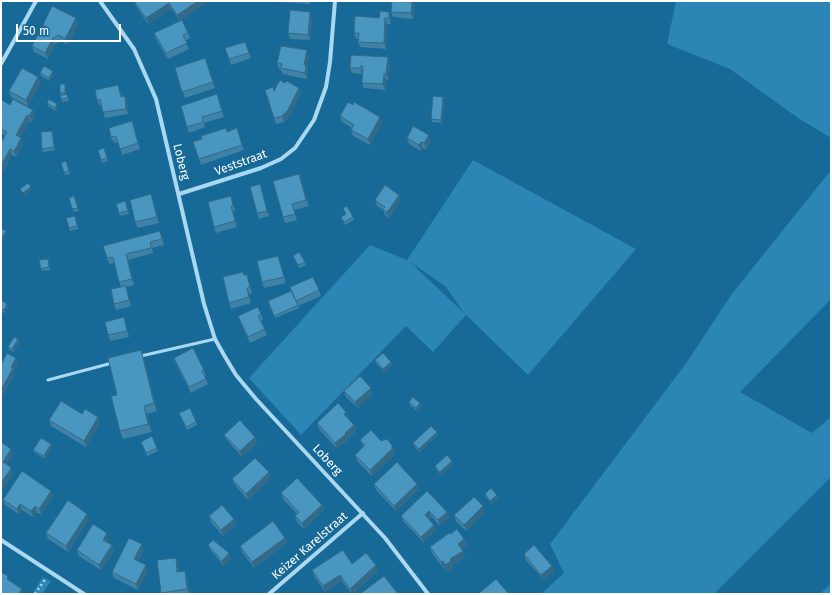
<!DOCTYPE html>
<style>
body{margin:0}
#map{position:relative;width:832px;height:595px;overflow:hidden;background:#176997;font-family:"Fira Sans",sans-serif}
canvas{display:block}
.frame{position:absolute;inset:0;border:2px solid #fff;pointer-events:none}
.scale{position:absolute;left:16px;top:24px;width:105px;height:18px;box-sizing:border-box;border:2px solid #fff;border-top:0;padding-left:5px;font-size:12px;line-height:14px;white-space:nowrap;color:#fff;-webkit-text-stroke:3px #176997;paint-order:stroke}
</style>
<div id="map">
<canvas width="832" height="595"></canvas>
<div class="frame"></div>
<div class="scale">50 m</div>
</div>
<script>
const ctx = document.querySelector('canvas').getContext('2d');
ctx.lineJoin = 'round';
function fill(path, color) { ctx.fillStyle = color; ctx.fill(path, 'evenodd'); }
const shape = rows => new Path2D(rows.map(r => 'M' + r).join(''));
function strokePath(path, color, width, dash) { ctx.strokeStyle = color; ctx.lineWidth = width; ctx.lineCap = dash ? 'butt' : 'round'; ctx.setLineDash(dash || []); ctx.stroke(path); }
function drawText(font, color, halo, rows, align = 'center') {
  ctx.font = font + ' "Fira Sans",sans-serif'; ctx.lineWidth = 3.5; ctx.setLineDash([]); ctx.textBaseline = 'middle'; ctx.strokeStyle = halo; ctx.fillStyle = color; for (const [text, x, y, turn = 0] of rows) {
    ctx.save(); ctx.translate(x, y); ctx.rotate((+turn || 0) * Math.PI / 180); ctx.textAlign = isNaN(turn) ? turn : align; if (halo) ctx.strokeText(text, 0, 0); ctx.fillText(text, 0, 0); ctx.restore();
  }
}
fill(shape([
 [676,1,831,1,831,138,798,118,730,69,667,44],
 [473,160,636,249,528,375,466,315,433,352,406,326,301,435,249,378,370,245,407,260],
 [410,262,445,286,464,313],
 [831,170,831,299,740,392,812,433,831,417,831,477,714,594,541,594,564,573,550,544,687,362,731,295],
 [43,577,51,581,42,594,32,594],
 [831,583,831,594,820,594]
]), '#2b85b5');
strokePath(shape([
 [35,594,46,578]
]), '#aad8f1', 2.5, [2, 3]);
strokePath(shape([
 [141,356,215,339],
 [48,380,112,363]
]), '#aad8f1', 3);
strokePath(shape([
 [100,1,134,49,156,99,204,304,215,339,224,355,236,375,256,399,385,538,428,594],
 [1,64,36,1],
 [179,194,261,168,281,159,295,148,314,120,326,87,330,62,335,1],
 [1,540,84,594],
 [269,594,363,513]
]), '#aad8f1', 4);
fill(shape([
 [134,1,209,1,180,21,171,8,148,24,136,6],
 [279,1,310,1,310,4,279,2],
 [412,2,414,7,413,19,393,17,391,12],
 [391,17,391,24,387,24,386,49,360,47,358,42,358,39,356,39,354,33,379,18],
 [312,18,310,40,290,39,288,33],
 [78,24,68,45,61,41,55,44,48,59,34,52,32,46,44,29,43,25],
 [154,33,188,33,190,38,185,41,189,49,168,59,156,39],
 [245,42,251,58,231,65,225,48],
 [351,55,390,63,388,80,386,80,385,90,364,88,362,83,362,72,362,74,352,73,350,68],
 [309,56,307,67,308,71,307,79,283,74,281,70,279,69,277,63],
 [205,58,215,88,185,98,175,68],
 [40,73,54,74,50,81,41,76],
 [41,83,28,106,11,97,9,91],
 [285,83,299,88,301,93,290,116,284,122,276,124,274,118,274,91],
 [66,87,66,94,68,97,69,101,62,102,60,93],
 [120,91,122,97,127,102,128,114,105,118,101,105,100,106,97,100],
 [217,94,224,117,204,123,205,127,189,133,187,127],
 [443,97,444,100,442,123,432,122,431,119],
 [1,102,10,105,33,110,35,116,32,122,30,121,20,138,23,144,16,157,12,155,1,175,1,143,5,136,1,133],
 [47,103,58,107,56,111,48,106],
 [340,116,382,122,370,145,353,136,351,130,352,128,342,122],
 [134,127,140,149,122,155,118,142,114,143,111,137],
 [237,128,244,150,201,165,193,142],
 [52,131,53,134,55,150,43,152,42,149],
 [407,138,431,141,426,149,423,148,421,151,409,144],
 [104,148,108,161,102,163,98,150],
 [66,161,70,174,65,175,61,163],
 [299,174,309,206,294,210,297,220,285,223,283,217],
 [260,184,269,216,259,219,257,213],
 [74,196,79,211,74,212,69,198],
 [231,196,235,211,233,212,237,227,216,233,214,227],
 [153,200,159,223,138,228,135,222],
 [375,200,401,200,391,216,389,218,385,215,383,210,377,206],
 [125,201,129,214,120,216,119,213],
 [343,208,353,217,354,220,345,225,341,217,346,214],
 [76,219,78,229,70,231,69,228],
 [162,237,164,245,152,248,153,253,128,260,134,285,126,287,131,306,116,310,114,304,121,287,114,263,109,264,107,258],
 [293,256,305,262,306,265,299,268],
 [48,259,50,270,42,271,41,269],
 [280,261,286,283,264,288,262,282],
 [245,275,249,281,252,293,249,294,251,303,231,309,229,303],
 [319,290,321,296,298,306,299,308,275,318,268,301],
 [1,300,7,304,8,307,5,313,2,312,2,314,1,314],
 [261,314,263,320,261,321,267,335,250,343,240,322,238,316],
 [126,323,129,337,110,341,108,335],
 [18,339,19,342,14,352,9,350,8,347],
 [174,358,204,370,206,376,205,376,208,384,191,393,176,364],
 [144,359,157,411,147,414,152,432,123,439,120,431,117,395],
 [375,360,391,362,392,365,384,372,376,363],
 [344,391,373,394,358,408,346,397],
 [409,402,420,403,422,406,417,411,410,405],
 [346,412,349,418,347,419,354,425,356,431,348,439,348,440,337,449,319,429,317,423],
 [179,413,196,422,197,425,187,430],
 [82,414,98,417,100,423,86,447,51,426,49,420],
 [437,432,438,435,420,452,414,446,413,443],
 [224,435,255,437,257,443,242,457,227,440],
 [360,440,381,441,392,445,395,451,394,455,372,476,357,461,355,455,364,447,363,446],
 [141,442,157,448,158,451,147,456],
 [52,447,45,459,34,452,33,450],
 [453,464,441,475,436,469,435,466],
 [271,478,248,500,235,485,232,479],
 [374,484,419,490,396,511,376,490],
 [51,491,53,496,41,515,37,512,33,517,22,510,19,514,5,505,3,500],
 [427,491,447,512,449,517,440,526,432,517,429,519,436,530,423,542,403,521,401,516],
 [281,493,322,505,324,510,304,529,297,522,295,516,297,514,283,499],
 [485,494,497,495,498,498,491,504,486,497],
 [485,512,466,531,456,521,454,515],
 [209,516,234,519,236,524,223,536,211,522],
 [89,519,68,552,48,539,46,533],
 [451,534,464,539,467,545,461,549,463,551,465,557,452,565,453,567,448,571,445,567,443,568,432,553,430,547],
 [109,539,107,542,114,551,101,570,79,556,77,550],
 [287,543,254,568,242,552,240,546],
 [208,545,229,553,231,559,224,566,211,551],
 [144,550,138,561,148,571,138,590,114,578,112,572],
 [524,554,554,571,544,580,526,560],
 [176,558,178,564,179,571,185,571,187,576,189,594,161,594,161,593],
 [352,564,378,571,353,594,352,594,342,581,325,592,314,576,312,570]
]), '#3f82a6');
fill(shape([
 [198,1,209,1,180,21,177,15],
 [412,2,414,7,413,19,411,13],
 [169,3,171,8,148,24,146,18],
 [310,12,312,18,310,40,308,35],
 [389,12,391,17,391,24,389,18],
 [76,18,78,24,68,45,65,39],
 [385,18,387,24,386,49,384,43],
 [53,38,55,44,48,59,45,53],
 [307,50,309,56,307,67,308,71,307,79,305,73,304,65],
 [388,57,390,63,388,80,386,74],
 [360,66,362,72,362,74,360,68],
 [53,71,54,74,50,81,49,78],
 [384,74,386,80,385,90,383,84],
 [38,77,41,83,28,106,26,100],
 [65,84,66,87,66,96,65,93],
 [299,88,301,93,290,116,284,122,282,116],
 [125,96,127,102,128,114,126,109],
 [443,97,444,100,442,123,441,120],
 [57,104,58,107,56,111,55,108],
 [33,110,35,116,32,122,29,116],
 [27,115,30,121,19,141,16,135],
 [380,117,382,122,370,145,368,139],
 [132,121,134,127,140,149,138,143],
 [52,131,53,134,55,150,54,147],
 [429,135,431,141,426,149,424,143],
 [21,138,23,144,16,157,14,151],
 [421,142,423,148,421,151,419,145],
 [10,149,12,155,1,175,1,165],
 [299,174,301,179,309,206,306,200],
 [260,184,262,190,269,216,267,211],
 [31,187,32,190,24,196,23,193],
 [151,194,153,200,159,223,157,217],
 [399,195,401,200,391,216,389,218,386,212],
 [231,206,233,212,237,227,235,221],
 [6,231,7,234,2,242,1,239],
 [126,254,128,260,134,285,132,279],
 [278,256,280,261,286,283,284,277],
 [247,275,249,281,252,293,250,287],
 [126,286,128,292,131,306,129,300],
 [247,288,249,294,251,303,249,297],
 [7,304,8,307,5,313,4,310],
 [124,317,126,323,129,337,127,331],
 [18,339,19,342,14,352,12,349],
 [141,350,144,359,157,411,154,403],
 [16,358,18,364,14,371,15,374,1,400,1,390,11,367],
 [391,362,392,365,384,372,383,369],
 [371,388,373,394,358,408,355,402],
 [420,403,422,406,417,411,416,408],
 [144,406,147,414,152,432,148,424],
 [346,412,349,418,346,420,344,414],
 [98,417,100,423,86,447,84,441],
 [354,425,356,431,348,439,348,440,337,449,335,443],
 [437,432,438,435,420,452,419,449],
 [255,437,257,443,242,457,240,451],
 [51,444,52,447,45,459,44,456],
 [392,445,395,451,394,455,372,476,370,470],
 [11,449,13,455,5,467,3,462],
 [452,461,453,464,441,475,440,472],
 [11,467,13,472,12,476,1,493,1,483],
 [269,472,271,478,248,500,246,494],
 [417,484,419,490,396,511,394,506],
 [51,491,53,496,41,515,39,509],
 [497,495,498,498,491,504,490,501],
 [20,504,22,510,19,514,17,509],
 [322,505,324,510,304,529,302,523],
 [35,506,37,512,33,517,31,511],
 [483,506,485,512,466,531,464,525],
 [429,511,432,517,427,521,425,515],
 [447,512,449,517,440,526,438,520],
 [87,514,89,519,68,552,66,546],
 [234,519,236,524,223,536,221,530],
 [434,525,436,530,423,542,421,537],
 [107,533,109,539,105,545,103,540],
 [285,538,287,543,254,568,252,562],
 [464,539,467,545,460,550,458,544],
 [142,544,144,550,136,565,134,559],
 [112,545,114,551,101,570,99,565],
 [463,551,465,557,452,565,453,567,448,571,445,565,450,559],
 [229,553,231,559,224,566,222,561],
 [176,558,178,564,179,577,177,572],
 [443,561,445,567,443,568,441,562],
 [146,565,148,571,138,590,136,584],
 [376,565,378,571,353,594,352,594,350,589],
 [552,566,554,571,544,580,541,575],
 [185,571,187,576,189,594,187,589],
 [340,575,342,581,325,592,323,586],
 [22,589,23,594,18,594]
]), '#336a87');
const building = shape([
 [134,1,198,1,177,15,169,3,146,18,134,1],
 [392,1,412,2,411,13,391,12,392,1],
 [52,6,76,18,65,39,59,35,53,38,45,53,32,46,40,31,43,32,46,26,43,25,52,6],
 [290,10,310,12,308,35,288,33,290,10],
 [380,11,389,12,389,18,385,18,384,43,358,42,359,33,354,33,355,16,379,18,380,11],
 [182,20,188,33,183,35,187,43,166,53,154,33,182,20],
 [245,42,249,53,229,59,225,48,245,42],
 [281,46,307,50,304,65,306,65,305,73,281,68,282,64,277,63,281,46],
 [351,55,388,57,386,74,384,74,383,84,362,83,363,66,360,66,360,68,350,68,351,55],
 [205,58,213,82,182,92,175,68,205,58],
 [44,66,53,71,49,78,40,73,44,66],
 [22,68,38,77,26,100,9,91,22,68],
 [280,80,285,83,287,81,299,88,288,110,282,116,274,118,265,90,273,87,274,91,280,80],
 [60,84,65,84,65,93,60,93,60,84],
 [118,85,121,97,125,96,126,109,103,112,100,99,97,100,95,90,118,85],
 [67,94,68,98,61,99,60,96,67,94],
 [217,94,222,111,202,117,203,122,187,127,181,106,217,94],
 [433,96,443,97,441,120,431,119,433,96],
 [13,99,33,110,29,116,27,115,16,135,21,138,17,146,14,151,10,149,1,165,1,143,7,132,1,129,1,102,2,100,10,105,13,99],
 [49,99,57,104,55,108,47,103,49,99],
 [348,102,353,105,354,102,380,117,368,139,351,130,354,125,340,116,348,102],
 [132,121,138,143,120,149,116,136,111,137,109,128,132,121],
 [413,126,429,135,424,143,421,142,419,145,407,138,413,126],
 [226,128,227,132,237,128,242,145,199,159,193,142,202,139,201,136,226,128],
 [52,131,54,147,42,149,41,132,52,131],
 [104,148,107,158,101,160,98,150,104,148],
 [66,161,69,171,64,172,61,163,66,161],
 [299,174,306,200,292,204,295,214,283,217,273,181,299,174],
 [28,183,31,187,23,193,20,189,28,183],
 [260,184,267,211,257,213,250,187,260,184],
 [385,185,399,195,389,210,386,212,383,209,385,207,375,200,385,185],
 [151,194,157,217,135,222,130,200,151,194],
 [74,196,78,208,72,209,69,198,74,196],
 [231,196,233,206,231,206,235,221,214,227,208,202,231,196],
 [125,201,128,211,119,213,116,204,125,201],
 [347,206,353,217,344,222,341,217,346,214,343,208,347,206],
 [75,216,77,226,69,228,66,218,75,216],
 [1,228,6,231,1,239,1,228],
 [160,231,162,239,150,242,151,248,126,254,132,279,119,282,113,257,107,258,103,246,160,231],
 [299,252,305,262,298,265,293,256,299,252],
 [278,256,284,277,262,282,257,261,278,256],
 [48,259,49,267,41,269,39,260,48,259],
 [243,272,244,275,247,275,250,287,247,288,249,297,229,303,223,277,243,272],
 [313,277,319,290,296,301,290,287,313,277],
 [126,286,129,300,114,304,111,289,126,286],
 [291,291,298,305,274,316,268,301,291,291],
 [1,300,7,304,4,310,1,309,1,310,1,300],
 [258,307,261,314,258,316,265,329,248,337,238,316,258,307],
 [124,317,127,331,108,335,105,322,124,317],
 [14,337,18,339,12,349,8,347,14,337],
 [193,348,204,370,202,371,206,379,189,387,174,358,193,348],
 [141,350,154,403,144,406,148,424,120,431,111,396,117,395,108,358,141,350],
 [7,353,16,358,11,367,13,368,1,390,1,365,7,353],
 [383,353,391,362,383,369,375,360,383,353],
 [360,376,371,388,355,402,344,391,360,376],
 [413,397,420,403,416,408,409,402,413,397],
 [61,401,82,414,85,409,98,417,84,441,49,420,61,401],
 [338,403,346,412,344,414,354,425,345,433,346,434,335,443,317,423,338,403],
 [190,408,196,422,186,427,179,413,190,408],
 [240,420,255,437,240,451,224,435,240,420],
 [431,426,437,432,419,449,413,443,431,426],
 [371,430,381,441,387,439,392,445,392,449,370,470,355,455,365,445,360,440,371,430],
 [152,436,157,448,146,453,141,442,152,436],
 [41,438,51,444,44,456,33,450,41,438],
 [1,442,11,449,3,462,11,467,10,470,1,483,1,442],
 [447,455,452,461,440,472,435,466,447,455],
 [255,458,269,472,246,494,232,479,255,458],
 [397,462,417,484,394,506,374,484,397,462],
 [22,471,51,491,39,509,35,506,31,511,20,504,17,509,3,500,22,471],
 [297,478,322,505,302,523,295,516,299,512,281,493,297,478],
 [491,488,497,495,490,501,485,494,491,488],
 [427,491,447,512,438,520,429,511,425,515,434,525,421,537,401,516,427,491],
 [474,497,483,506,464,525,454,515,474,497],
 [68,500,87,514,66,546,46,533,68,500],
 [222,505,234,519,221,530,209,516,222,505],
 [273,521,285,538,252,562,240,546,273,521],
 [93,524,107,533,103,540,112,545,99,565,77,550,93,524],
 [457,529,464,539,458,544,463,551,450,559,451,561,445,565,443,561,441,562,430,547,449,533,451,534,457,529],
 [129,538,142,544,134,559,146,565,136,584,112,572,129,538],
 [213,540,229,553,222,561,208,545,213,540],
 [534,545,552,566,541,575,524,554,534,545],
 [343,550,352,564,366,553,376,565,350,589,340,575,323,586,312,570,343,550],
 [176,558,177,572,185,571,187,589,161,593,157,560,176,558],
 [1,572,8,576,7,579,22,589,18,594,1,594,1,572],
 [384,576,398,594,360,594,384,576],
 [496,579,509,594,478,594,496,579]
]);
fill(building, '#4997c1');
strokePath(building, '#336a87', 1);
drawText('12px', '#fff', '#176997', [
 ["Loberg",181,162,76],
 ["Veststraat",241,163,-20],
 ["Loberg",327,460,47],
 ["Keizer Karelstraat",310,546,-41]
]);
</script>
